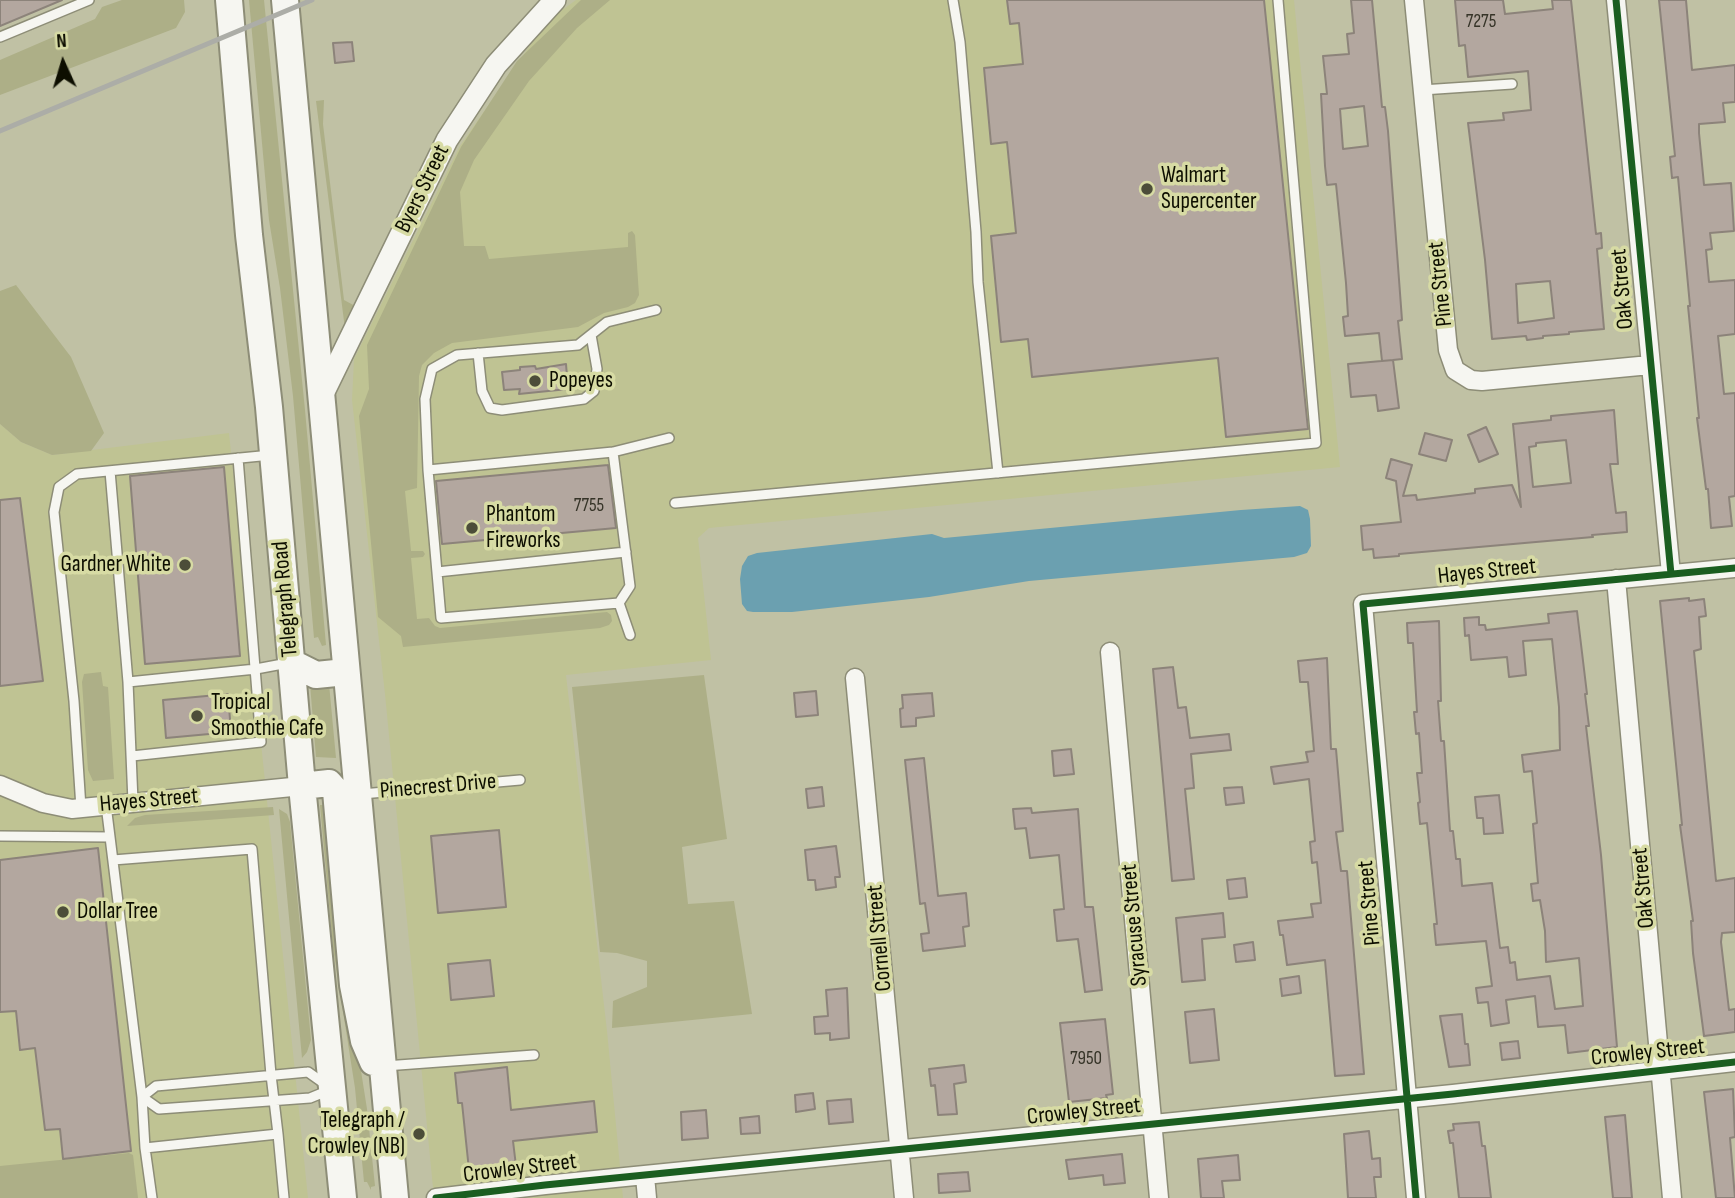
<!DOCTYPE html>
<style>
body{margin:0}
#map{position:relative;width:1735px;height:1198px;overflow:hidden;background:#c0c1a4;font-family:"Sofia Sans Condensed",sans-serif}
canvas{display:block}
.north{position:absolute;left:28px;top:28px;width:70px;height:70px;-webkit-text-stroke:5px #d7dba4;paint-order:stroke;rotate:356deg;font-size:19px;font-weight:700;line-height:28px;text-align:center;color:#0d0e00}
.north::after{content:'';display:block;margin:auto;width:24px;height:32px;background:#0d0e00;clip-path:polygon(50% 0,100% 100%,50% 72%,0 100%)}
</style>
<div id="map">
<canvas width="1735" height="1198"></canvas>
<div class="north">N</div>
</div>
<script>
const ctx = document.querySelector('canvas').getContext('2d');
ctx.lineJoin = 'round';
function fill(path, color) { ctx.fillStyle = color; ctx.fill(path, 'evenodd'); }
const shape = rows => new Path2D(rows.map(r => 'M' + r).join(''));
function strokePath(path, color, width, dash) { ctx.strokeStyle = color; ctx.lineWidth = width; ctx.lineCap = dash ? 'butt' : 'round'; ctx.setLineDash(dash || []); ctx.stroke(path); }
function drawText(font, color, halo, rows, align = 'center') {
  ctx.font = font + ' "Sofia Sans Condensed",sans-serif'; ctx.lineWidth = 7; ctx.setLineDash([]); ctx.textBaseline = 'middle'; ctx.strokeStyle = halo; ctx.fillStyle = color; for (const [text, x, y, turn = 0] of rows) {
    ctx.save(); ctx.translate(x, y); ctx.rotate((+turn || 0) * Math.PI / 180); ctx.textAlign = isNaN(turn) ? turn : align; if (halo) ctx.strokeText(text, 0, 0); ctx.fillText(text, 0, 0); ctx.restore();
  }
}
fill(shape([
 [576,0,1294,0,1340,467,709,528,698,538,711,660,566,675,607,1031,623,1198,434,1198,385,694,352,400,354,359,460,146,547,21],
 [0,424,21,442,52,455,229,433,308,1198,0,1198]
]), '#bfc393');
fill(shape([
 [122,0,184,0,185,12,176,28,0,95,0,60,95,19,102,7],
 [249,0,264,0,305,410,326,645,322,646,318,637,314,638,293,396,280,288,269,220],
 [581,0,610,0,577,28,529,81,474,160,460,192,464,246,485,246,489,259,628,247,628,233,632,231,635,235,639,295,635,303,628,307,604,313,578,327,452,343,434,353,422,365,419,376,417,488,405,491,411,551,423,551,425,554,423,557,411,558,417,619,429,618,435,626,440,628,607,612,611,615,612,621,609,625,600,628,403,647,401,636,378,617,359,416,369,389,367,345,461,147,517,61],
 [324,100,323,124,344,300,357,307,345,329,316,101],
 [16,285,71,357,104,433,91,451,52,455,21,442,0,424,0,291],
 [101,672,103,686,108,687,114,779,93,781,88,770,82,682,84,674],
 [704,675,727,839,682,847,688,904,734,901,752,1014,612,1028,613,1001,647,987,647,961,617,953,600,952,572,687],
 [310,684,329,684,336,758,316,757],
 [320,805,324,805,347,982,367,1109,375,1186,371,1187,371,1190,367,1182,364,1182,355,1088,333,948],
 [273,807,274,815,127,826,135,818,145,815],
 [279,809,287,814,290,822,311,1040,307,1052,302,1058],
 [129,1153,133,1155,138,1198,0,1198,0,1166]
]), '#adaf87');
fill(shape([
 [1300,506,1308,510,1310,519,1311,546,1307,553,1294,557,1029,581,929,597,792,612,753,612,747,611,742,604,740,579,742,566,748,556,757,553,932,534,944,538,1241,510]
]), '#6ba0b0');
const building = shape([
 [0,0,62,0,0,26,0,0],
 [1007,0,1264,0,1308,429,1226,437,1218,358,1032,377,1028,339,1001,342,991,236,1016,233,1007,142,991,144,984,68,1023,64,1019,23,1010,24,1007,0],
 [1351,0,1372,0,1382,107,1385,107,1388,131,1402,320,1398,321,1402,359,1393,360,1399,408,1378,411,1376,395,1351,397,1348,364,1393,360,1382,361,1379,333,1345,336,1343,317,1348,316,1346,283,1336,184,1327,185,1325,166,1321,94,1327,94,1323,56,1349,54,1347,34,1354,33,1351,0],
 [1364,106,1368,146,1343,149,1340,109,1364,106],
 [1455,0,1503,0,1505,14,1553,9,1552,0,1571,0,1596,234,1601,233,1602,248,1597,249,1604,329,1569,332,1569,334,1543,336,1543,338,1527,340,1526,336,1492,339,1485,260,1468,123,1504,120,1503,113,1531,110,1528,71,1468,77,1465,45,1459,46,1455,0],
 [1550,281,1554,318,1518,323,1516,284,1550,281],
 [1659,0,1686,0,1692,70,1735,65,1735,102,1723,103,1725,122,1699,124,1699,133,1704,185,1731,183,1734,231,1710,233,1712,249,1706,250,1709,282,1735,280,1735,334,1718,336,1724,394,1735,393,1735,496,1729,497,1732,526,1711,528,1708,489,1706,489,1697,418,1699,418,1688,306,1690,306,1678,177,1672,178,1670,157,1675,156,1659,0],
 [352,42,354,61,335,63,333,43,352,42],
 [566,364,568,389,519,394,520,389,504,390,502,372,520,370,520,367,535,366,536,369,566,364],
 [1614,410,1618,464,1610,464,1616,513,1626,512,1627,532,1592,535,1593,537,1399,554,1399,556,1374,558,1373,549,1363,550,1361,526,1401,522,1396,481,1386,478,1391,459,1412,465,1403,496,1416,495,1417,500,1475,493,1475,489,1512,485,1521,507,1513,424,1551,420,1551,416,1614,410],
 [1566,440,1571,483,1533,487,1529,447,1536,446,1536,443,1566,440],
 [1486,427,1498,454,1479,462,1468,435,1486,427],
 [1425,433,1452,440,1446,461,1419,454,1425,433],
 [608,465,616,528,442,544,436,481,608,465],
 [224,467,240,656,145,664,130,476,224,467],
 [20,498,43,681,0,686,0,500,20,498],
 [1689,598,1689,601,1704,599,1706,616,1699,617,1701,649,1694,651,1716,881,1735,878,1735,932,1722,933,1721,942,1729,1010,1735,1009,1735,1032,1704,1036,1693,953,1691,921,1693,921,1680,825,1682,825,1660,601,1689,598],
 [1577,611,1587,694,1585,694,1589,726,1586,726,1601,855,1617,1047,1568,1053,1565,1025,1538,1027,1535,996,1506,1000,1509,1023,1491,1026,1488,1002,1478,1003,1476,988,1492,986,1486,941,1436,945,1434,924,1437,924,1427,823,1420,824,1418,803,1420,802,1417,773,1422,773,1419,733,1416,734,1414,712,1417,712,1413,643,1408,643,1407,623,1439,621,1441,701,1438,701,1441,741,1444,741,1450,831,1453,831,1456,859,1460,859,1462,886,1492,883,1500,948,1508,947,1510,963,1515,962,1517,980,1550,976,1555,1009,1583,1006,1579,958,1546,962,1545,931,1540,900,1533,901,1531,884,1538,883,1533,824,1537,823,1532,771,1524,772,1522,755,1560,750,1559,707,1552,639,1523,641,1526,675,1509,677,1507,657,1471,660,1469,635,1465,636,1464,618,1479,617,1479,625,1485,625,1486,630,1549,623,1548,614,1577,611],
 [1327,658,1331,749,1336,749,1343,831,1336,832,1341,871,1347,871,1364,1074,1335,1076,1325,960,1287,965,1283,935,1280,935,1278,921,1313,917,1311,904,1321,903,1317,862,1312,863,1310,842,1315,841,1309,779,1274,784,1271,767,1308,762,1306,752,1314,751,1308,682,1300,682,1298,661,1327,658],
 [1173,667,1178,708,1186,707,1190,738,1229,734,1231,750,1191,754,1194,788,1185,789,1194,879,1172,881,1153,669,1173,667],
 [816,691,818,715,796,717,794,693,816,691],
 [932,693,934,716,916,718,916,726,901,727,900,709,903,708,902,695,932,693],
 [228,694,231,732,166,738,163,700,228,694],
 [1071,749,1074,774,1054,776,1052,751,1071,749],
 [924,758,938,896,966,893,969,926,963,927,965,946,923,951,921,934,929,933,925,903,920,904,905,760,924,758],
 [822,787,824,806,808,808,806,789,822,787],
 [1242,787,1244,803,1226,805,1224,788,1242,787],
 [1499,795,1503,833,1484,834,1483,818,1477,818,1475,797,1499,795],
 [1031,808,1032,813,1078,809,1085,907,1093,907,1102,990,1085,992,1078,939,1057,941,1054,910,1064,909,1059,855,1030,858,1026,828,1015,829,1013,809,1031,808],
 [499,830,506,907,438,913,431,836,499,830],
 [836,846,840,877,835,877,836,887,816,890,815,880,808,880,805,850,836,846],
 [98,848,131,1151,63,1159,60,1129,45,1130,35,1048,20,1050,16,1011,0,1012,0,860,98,848],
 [1245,878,1247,897,1229,899,1227,880,1245,878],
 [1223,913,1225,937,1202,939,1205,980,1182,982,1176,918,1223,913],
 [1253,942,1255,960,1236,962,1234,945,1253,942],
 [490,960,494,996,451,1000,448,964,490,960],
 [1299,976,1301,993,1282,996,1280,979,1299,976],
 [847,988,849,1038,830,1040,830,1033,815,1034,814,1017,828,1016,826,990,847,988],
 [1214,1009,1219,1060,1190,1063,1185,1012,1214,1009],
 [1462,1014,1465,1044,1468,1044,1470,1065,1449,1067,1440,1016,1462,1014],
 [1105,1019,1113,1094,1106,1095,1107,1098,1069,1102,1060,1023,1105,1019],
 [1518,1041,1520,1058,1502,1060,1500,1043,1518,1041],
 [964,1065,966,1082,954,1084,957,1114,938,1115,935,1085,931,1086,929,1069,964,1065],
 [507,1067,511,1110,594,1101,597,1132,513,1141,516,1166,469,1170,462,1103,458,1103,455,1073,507,1067],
 [1733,1089,1735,1137,1730,1138,1735,1198,1716,1198,1704,1092,1733,1089],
 [813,1093,815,1109,796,1112,795,1095,813,1093],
 [851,1099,853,1122,829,1124,827,1101,851,1099],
 [706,1110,708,1138,682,1140,681,1112,706,1110],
 [1625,1115,1632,1198,1613,1198,1605,1117,1625,1115],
 [759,1116,760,1133,741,1134,740,1118,759,1116],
 [1479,1122,1482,1146,1485,1146,1491,1198,1459,1198,1453,1143,1450,1143,1448,1131,1454,1130,1453,1124,1479,1122],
 [1369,1131,1372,1159,1380,1158,1381,1177,1374,1177,1376,1198,1348,1198,1344,1134,1369,1131],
 [1122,1154,1125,1183,1104,1185,1103,1175,1069,1179,1066,1160,1122,1154],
 [1238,1155,1240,1180,1222,1181,1224,1198,1201,1198,1198,1159,1238,1155],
 [968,1172,970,1191,939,1193,938,1174,968,1172]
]);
fill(building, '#b3a79f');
strokePath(building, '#8c837a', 2);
const service = shape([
 [953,0,960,42,976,232,978,282,998,473],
 [0,37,89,0],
 [1422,90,1512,84],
 [656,310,607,322,578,345,457,355,432,369,425,399,428,470,613,452,669,438],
 [478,353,482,391,490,408,502,410,584,399,594,391,597,369,591,335],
 [613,452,630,586,619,603],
 [428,470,441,618,619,603,630,635],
 [110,471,128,682],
 [675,503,1316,443,1278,0],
 [437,572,626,552],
 [132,756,261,742,238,458],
 [362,794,520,780],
 [133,802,128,682,256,669,288,663],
 [81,808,74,701,54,512,59,487,77,474,271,455],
 [0,836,110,837,106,805],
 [110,837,142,1097,145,1148,278,1134,284,1198],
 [113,860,252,849,271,1075,278,1134],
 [385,1066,534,1055],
 [308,1072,332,1089,310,1098,159,1109,142,1097,156,1086,308,1072],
 [145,1148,152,1198]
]);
const minor = shape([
 [1414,0,1448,350,1455,370,1471,380,1482,381,1650,365],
 [1616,0,1671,574],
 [1616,579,1672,1198],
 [1110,652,1159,1198],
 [855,678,904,1198],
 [0,785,43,803,72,809,302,786],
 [645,1176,647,1198],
 [436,1198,545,1185,1453,1094,1735,1062],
 [1416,1198,1363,604,1735,568]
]);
const tertiary = shape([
 [321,398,447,140,496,65,555,0]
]);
const primary = shape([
 [229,0,249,235,269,407,302,786,343,1198],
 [285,0,395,1198],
 [292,663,316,675,346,672],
 [302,786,329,783,336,791,353,985,364,1041,373,1062]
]);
strokePath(service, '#8d8d77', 12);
strokePath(minor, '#8d8d77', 21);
strokePath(tertiary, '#8d8d77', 24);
strokePath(primary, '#8d8d77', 30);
strokePath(service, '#f6f6f1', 9);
strokePath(minor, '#f6f6f1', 18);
strokePath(tertiary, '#f6f6f1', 21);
strokePath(primary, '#f6f6f1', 26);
strokePath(shape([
 [0,131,312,0]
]), '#acada7', 5);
strokePath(shape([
 [1616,0,1671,574],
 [436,1198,545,1185,1453,1094,1735,1062],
 [1416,1198,1363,604,1735,568]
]), '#1b5e20', 7);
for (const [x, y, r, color] of [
 [1147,189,7,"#4c4d39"],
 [535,381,7,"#4c4d39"],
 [472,528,7,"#4c4d39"],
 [185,565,7,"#4c4d39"],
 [197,716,7,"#4c4d39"],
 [63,912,7,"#4c4d39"],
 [419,1134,7,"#4c4d39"]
]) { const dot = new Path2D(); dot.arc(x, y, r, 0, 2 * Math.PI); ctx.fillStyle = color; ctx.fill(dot); strokePath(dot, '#d7dba4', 2.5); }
drawText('19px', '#363428', null, [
 ["7275",1481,22],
 ["7755",589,506],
 ["7950",1086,1059]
]);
drawText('23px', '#0d0e00', '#d7dba4', [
 ["Walmart",1161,176],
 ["Supercenter",1161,202],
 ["Popeyes",549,381],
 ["Phantom",486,515],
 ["Fireworks",486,541],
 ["Gardner White",171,565,"right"],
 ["Tropical",211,703],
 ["Smoothie Cafe",211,729],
 ["Dollar Tree",77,912],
 ["Telegraph /",405,1121,"right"],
 ["Crowley (NB)",405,1147,"right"]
], 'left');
drawText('23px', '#0d0e00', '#d7dba4', [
 ["Byers Street",423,189,-64],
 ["Pine Street",1441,284,-96],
 ["Oak Street",1623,289,-95],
 ["Hayes Street",1487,572,-6],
 ["Telegraph Road",286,599,-95],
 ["Pinecrest Drive",438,787,-5],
 ["Hayes Street",149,801,-5],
 ["Oak Street",1644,888,-95],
 ["Pine Street",1370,903,-95],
 ["Syracuse Street",1135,925,-95],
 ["Cornell Street",880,938,-95],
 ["Crowley Street",1648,1053,-6],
 ["Crowley Street",1084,1112,-6],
 ["Crowley Street",520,1169,-7]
]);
</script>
